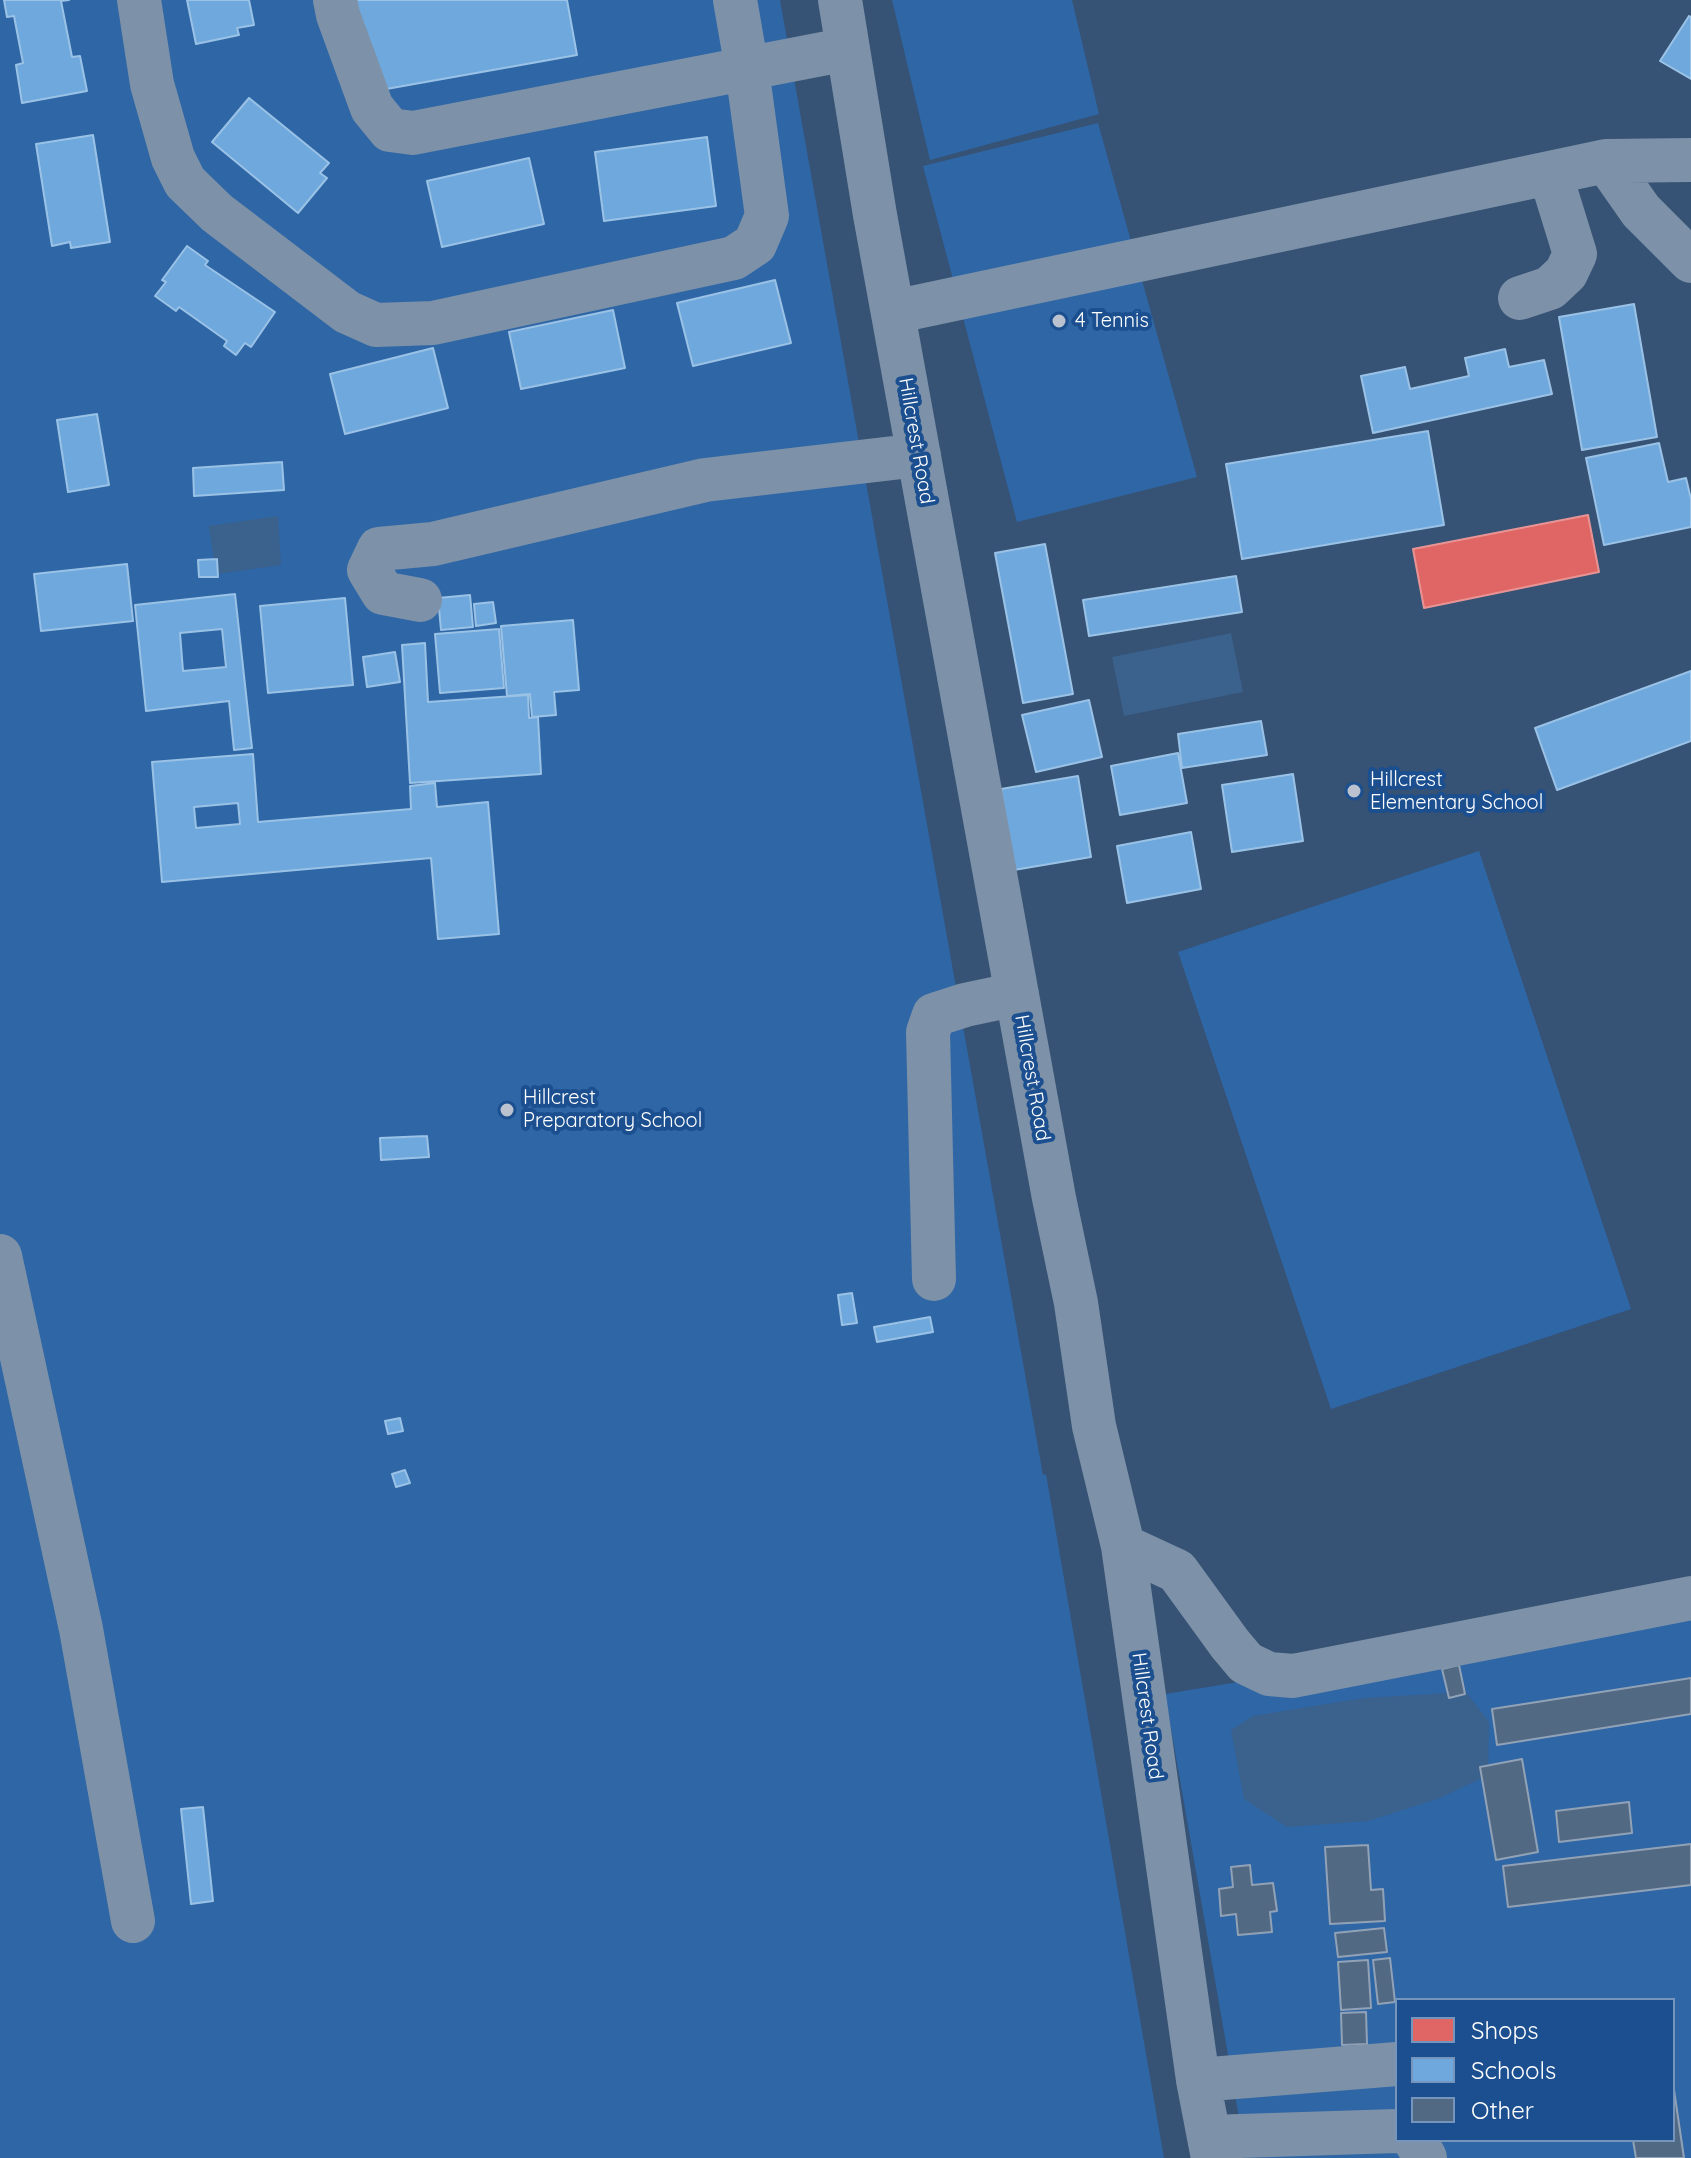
<!DOCTYPE html>
<style>
body{margin:0}
#map{position:relative;width:1691px;height:2158px;overflow:hidden;background:#365274;font-family:Quicksand,sans-serif}
canvas{display:block}
.legend{position:absolute;left:1395px;top:1998px;width:280px;height:144px;box-sizing:border-box;background:#1b4f8f;border:2px solid #7695bc;margin:0;padding:10px 14px;list-style:none;font-size:24px;color:#fff}
.legend li{display:flex;align-items:center;gap:16px;height:40px}
.legend b{width:40px;border:2px solid #7695bc}
</style>
<div id="map">
<canvas width="1691" height="2158"></canvas>
<ul class="legend">
<li><b style="height:22px;background:#e06666"></b>Shops</li>
<li><b style="height:22px;background:#6fa8dc"></b>Schools</li>
<li><b style="height:22px;background:#526984"></b>Other</li>
</ul>
</div>
<script>
const ctx = document.querySelector('canvas').getContext('2d');
ctx.lineJoin = 'round';
function fill(path, color) { ctx.fillStyle = color; ctx.fill(path, 'evenodd'); }
const shape = rows => new Path2D(rows.map(r => 'M' + r).join(''));
function strokePath(path, color, width, dash) { ctx.strokeStyle = color; ctx.lineWidth = width; ctx.lineCap = dash ? 'butt' : 'round'; ctx.setLineDash(dash || []); ctx.stroke(path); }
function drawText(font, color, halo, rows, align = 'center') {
  ctx.font = font + ' Quicksand,sans-serif'; ctx.lineWidth = 8; ctx.setLineDash([]); ctx.textBaseline = 'middle'; ctx.strokeStyle = halo; ctx.fillStyle = color; for (const [text, x, y, turn = 0] of rows) {
    ctx.save(); ctx.translate(x, y); ctx.rotate((+turn || 0) * Math.PI / 180); ctx.textAlign = isNaN(turn) ? turn : align; if (halo) ctx.strokeText(text, 0, 0); ctx.fillText(text, 0, 0); ctx.restore();
  }
}
fill(shape([
 [0,0,780,0,1043,1475,1046,1474,1164,2158,0,2158],
 [892,0,1072,0,1099,114,930,160],
 [1098,123,1197,477,1017,522,923,166],
 [1479,851,1631,1309,1331,1409,1178,952],
 [1691,1608,1691,2158,1246,2158,1165,1694],
 [1397,2000,1673,2000,1673,2140,1397,2140]
]), '#2f66a5');
fill(shape([
 [278,516,281,565,216,574,209,526],
 [1231,633,1243,692,1124,716,1112,657],
 [1466,1692,1489,1722,1488,1775,1440,1798,1368,1821,1287,1827,1244,1799,1231,1730,1253,1716,1364,1698]
]), '#3b618d');
const shops = shape([
 [1588,515,1599,572,1424,608,1413,549,1588,515]
]);
fill(shops, '#e06666');
strokePath(shops, '#e99494', 2);
const schools = shape([
 [4,0,69,0,61,1,72,57,80,56,87,91,22,103,16,65,23,63,14,16,7,17,4,0],
 [187,0,249,0,254,25,237,28,239,35,196,44,187,0],
 [347,0,567,0,577,55,364,93,347,0],
 [1689,16,1691,17,1691,79,1660,61,1689,16],
 [249,98,329,163,320,173,327,178,298,213,212,142,249,98],
 [93,135,110,242,71,248,70,242,52,246,36,144,93,135],
 [707,137,716,206,604,221,595,152,707,137],
 [529,158,544,224,442,247,427,181,529,158],
 [187,246,208,261,205,265,275,312,251,347,245,343,236,355,224,346,227,341,179,307,176,311,155,296,166,282,162,280,187,246],
 [775,280,791,343,693,366,677,303,775,280],
 [1634,304,1657,437,1582,450,1559,317,1634,304],
 [613,310,625,368,521,389,509,332,613,310],
 [433,348,448,408,345,434,330,374,433,348],
 [1505,349,1509,367,1544,360,1552,394,1373,433,1361,376,1405,367,1410,389,1469,376,1465,358,1505,349],
 [97,414,109,485,68,492,57,420,97,414],
 [1428,431,1444,525,1242,559,1226,464,1428,431],
 [1659,443,1668,482,1686,478,1691,499,1691,527,1604,545,1586,458,1659,443],
 [282,462,284,490,194,496,193,468,282,462],
 [1045,544,1073,694,1023,703,995,553,1045,544],
 [217,559,218,577,199,577,198,560,217,559],
 [127,564,133,621,41,631,34,574,127,564],
 [1236,576,1242,612,1089,636,1083,600,1236,576],
 [235,594,252,748,234,750,229,701,146,711,135,605,235,594],
 [222,629,226,667,183,671,180,633,222,629],
 [470,595,473,627,441,630,438,598,470,595],
 [345,598,353,685,268,693,260,606,345,598],
 [493,602,496,623,476,626,474,604,493,602],
 [573,620,579,690,554,692,556,715,532,717,530,694,507,696,501,626,573,620],
 [499,629,504,688,440,693,435,634,499,629],
 [425,643,428,702,528,695,529,718,538,717,541,774,410,783,402,645,425,643],
 [395,652,400,682,367,687,363,657,395,652],
 [1691,671,1691,741,1557,790,1535,728,1691,671],
 [1089,700,1102,757,1036,772,1022,715,1089,700],
 [1261,721,1267,755,1182,768,1178,734,1261,721],
 [1178,753,1187,803,1120,815,1111,766,1178,753],
 [253,754,258,822,411,809,410,786,435,783,437,807,488,802,499,934,438,939,431,858,162,882,152,762,253,754],
 [238,803,240,824,196,828,194,807,238,803],
 [1293,774,1303,841,1232,852,1222,785,1293,774],
 [1078,776,1091,857,1014,870,1001,789,1078,776],
 [1191,832,1201,889,1127,903,1117,846,1191,832],
 [427,1136,429,1157,381,1160,380,1138,427,1136],
 [852,1293,857,1323,842,1325,838,1295,852,1293],
 [930,1317,933,1332,877,1342,874,1327,930,1317],
 [400,1418,403,1431,388,1434,385,1421,400,1418],
 [405,1470,410,1483,396,1487,392,1474,405,1470],
 [203,1807,213,1901,191,1904,181,1809,203,1807]
]);
fill(schools, '#6fa8dc');
strokePath(schools, '#9ac2e6', 2);
const building = shape([
 [1459,1665,1465,1694,1449,1698,1442,1669,1459,1665],
 [1691,1678,1691,1714,1497,1745,1492,1709,1691,1678],
 [1522,1759,1538,1852,1496,1860,1480,1767,1522,1759],
 [1629,1802,1632,1833,1559,1842,1556,1811,1629,1802],
 [1691,1844,1691,1885,1508,1907,1503,1866,1691,1844],
 [1368,1845,1371,1890,1383,1889,1385,1921,1330,1924,1325,1847,1368,1845],
 [1250,1865,1252,1885,1273,1883,1277,1911,1270,1912,1272,1932,1238,1935,1236,1914,1221,1916,1219,1889,1233,1887,1231,1867,1250,1865],
 [1384,1928,1387,1952,1338,1957,1335,1933,1384,1928],
 [1390,1958,1395,2002,1378,2004,1373,1960,1390,1958],
 [1368,1960,1371,2008,1341,2010,1338,1962,1368,1960],
 [1366,2012,1367,2044,1342,2045,1341,2013,1366,2012],
 [1673,2083,1684,2158,1636,2158,1633,2140,1673,2140,1673,2083]
]);
fill(building, '#526984');
strokePath(building, '#92a2b6', 2);
strokePath(shape([
 [139,0,152,84,173,158,185,182,217,213,347,312,376,325,433,323,734,258,755,244,767,216,747,69,735,0],
 [335,0,338,15,372,108,390,130,413,133,848,49],
 [840,0,875,215,1054,1198,1076,1303,1094,1426,1123,1546,1198,2080,1213,2158],
 [1606,161,1641,211,1691,261],
 [1520,298,1550,288,1566,273,1575,254,1550,173],
 [893,312,1606,161,1691,160],
 [420,600,383,593,369,570,379,549,433,544,705,480,919,455],
 [0,1256,81,1629,133,1921],
 [934,1279,928,1032,934,1015,965,1005,1017,994],
 [1123,1546,1177,1571,1230,1644,1246,1663,1269,1674,1293,1676,1691,1598],
 [1198,2080,1397,2064],
 [1209,2137,1397,2131],
 [1415,2140,1425,2158]
]), '#7d92a8', 44);
for (const [x, y, r, color] of [
 [1059,321,8,"#b9c2ce"],
 [1354,791,8,"#b9c2ce"],
 [507,1110,8,"#b9c2ce"]
]) { const dot = new Path2D(); dot.arc(x, y, r, 0, 2 * Math.PI); ctx.fillStyle = color; ctx.fill(dot); strokePath(dot, '#1b4f8f', 3); }
drawText('20px', '#fff', '#1b4f8f', [
 ["4 Tennis",1075,321],
 ["Hillcrest",1370,780],
 ["Elementary School",1370,803],
 ["Hillcrest",523,1098],
 ["Preparatory School",523,1121]
], 'left');
drawText('20px', '#fff', '#1b4f8f', [
 ["Hillcrest Road",916,441,80],
 ["Hillcrest Road",1032,1078,80],
 ["Hillcrest Road",1147,1716,82]
]);
</script>
